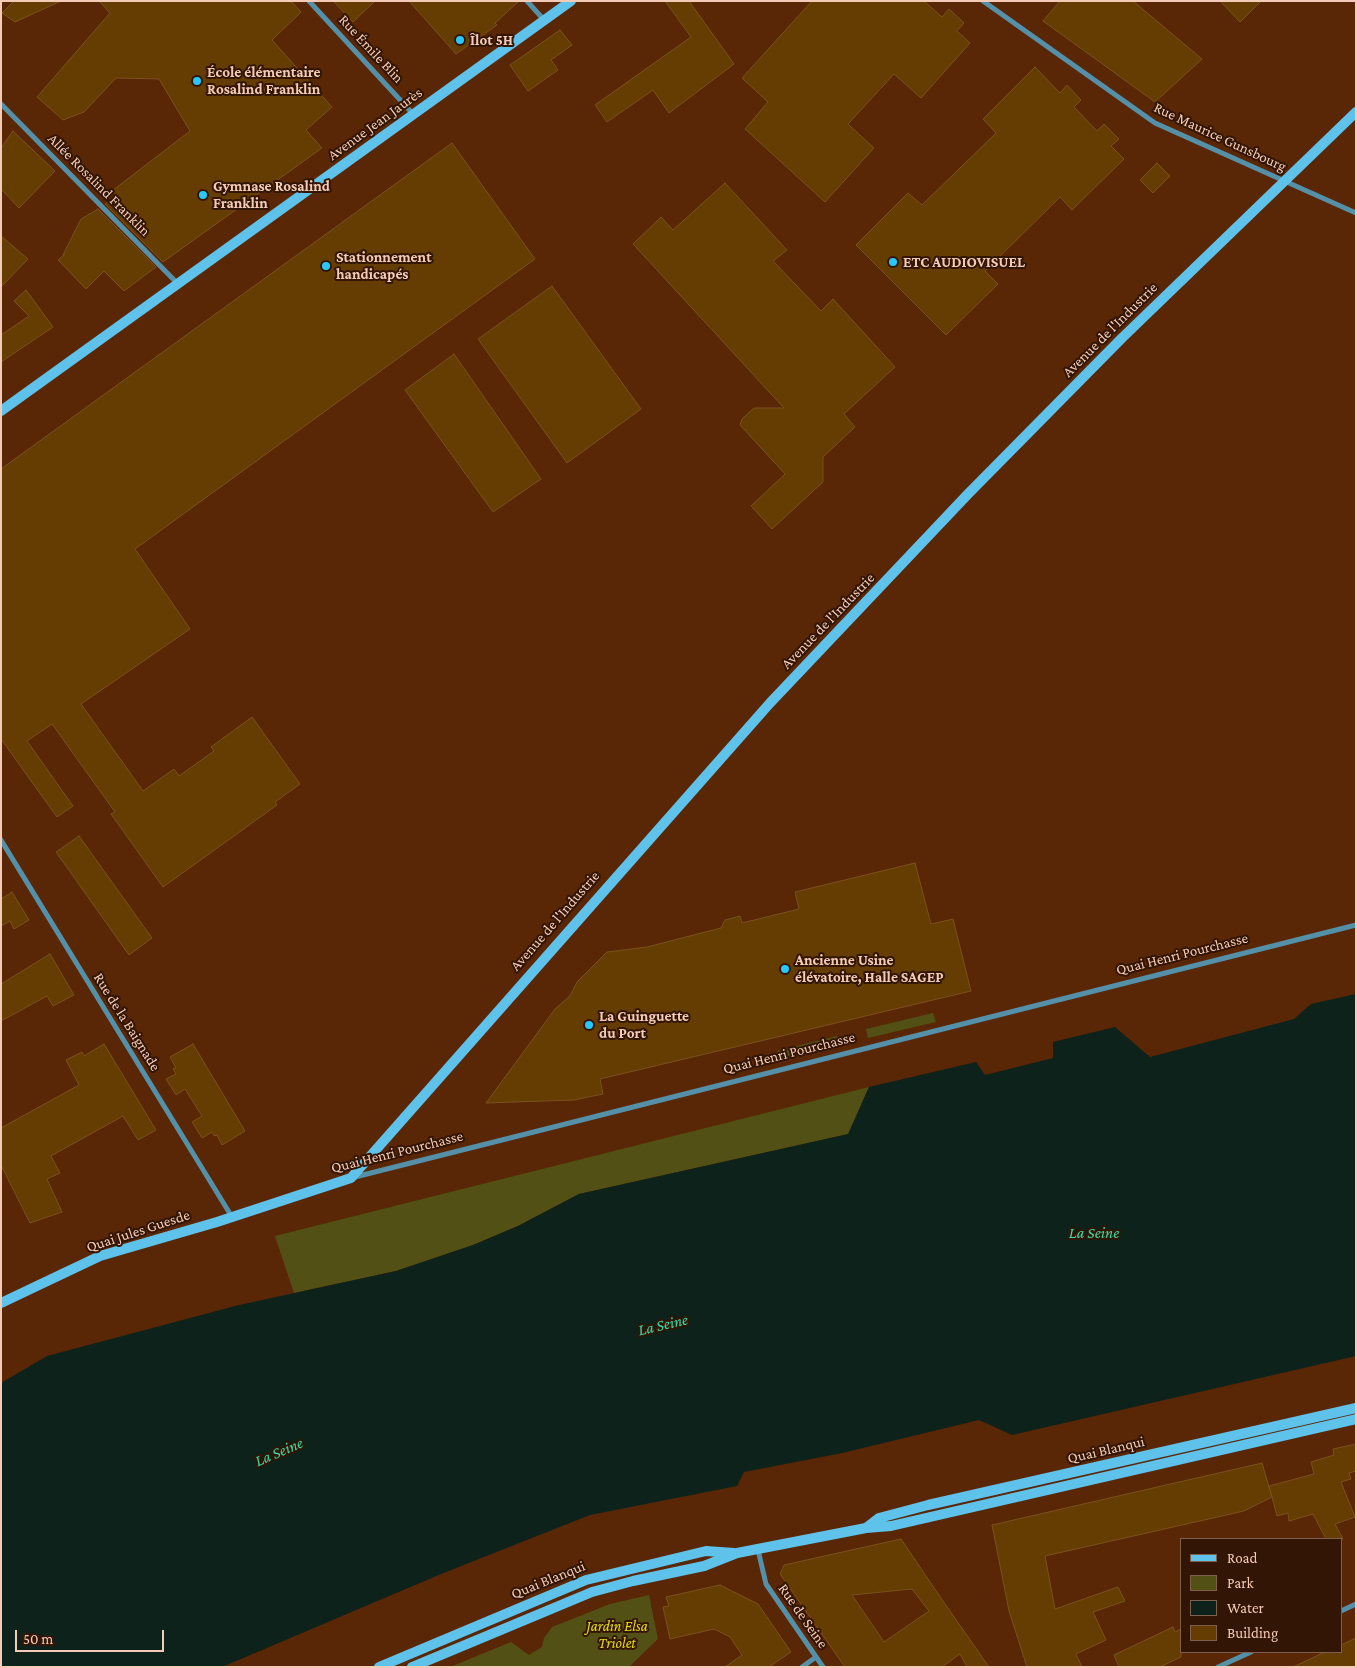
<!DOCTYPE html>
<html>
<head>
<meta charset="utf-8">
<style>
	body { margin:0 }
	#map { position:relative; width:1357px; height:1668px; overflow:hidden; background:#592606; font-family:"Crimson Pro",serif }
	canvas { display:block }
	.frame { position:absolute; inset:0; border:2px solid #f4cbb7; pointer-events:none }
	.legend { position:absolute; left:1180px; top:1538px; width:162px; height:115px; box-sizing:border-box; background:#321505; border:1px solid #805e4c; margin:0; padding:6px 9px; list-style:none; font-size:15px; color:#f4cbb7 }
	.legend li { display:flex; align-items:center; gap:10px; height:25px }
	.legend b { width:25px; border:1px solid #805e4c }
	.scale { position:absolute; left:15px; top:1630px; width:149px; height:22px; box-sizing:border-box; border:2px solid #f4cbb7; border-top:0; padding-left:6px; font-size:15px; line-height:18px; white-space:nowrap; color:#f4cbb7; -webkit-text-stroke:4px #321505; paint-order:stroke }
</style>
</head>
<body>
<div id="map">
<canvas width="1357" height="1668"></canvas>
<div class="frame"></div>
<ul class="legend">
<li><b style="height:6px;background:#5fc2ea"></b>Road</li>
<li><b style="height:14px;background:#525015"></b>Park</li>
<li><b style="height:14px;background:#0d221a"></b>Water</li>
<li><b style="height:14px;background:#653d03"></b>Building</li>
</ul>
<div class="scale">50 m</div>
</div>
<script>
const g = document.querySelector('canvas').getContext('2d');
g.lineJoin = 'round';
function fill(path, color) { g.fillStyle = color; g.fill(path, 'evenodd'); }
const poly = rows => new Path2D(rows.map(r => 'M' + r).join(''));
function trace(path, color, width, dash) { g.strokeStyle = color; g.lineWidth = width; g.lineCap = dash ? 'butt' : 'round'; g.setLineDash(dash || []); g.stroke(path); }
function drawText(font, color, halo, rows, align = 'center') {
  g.font = font + ' "Crimson Pro",serif'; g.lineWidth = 4; g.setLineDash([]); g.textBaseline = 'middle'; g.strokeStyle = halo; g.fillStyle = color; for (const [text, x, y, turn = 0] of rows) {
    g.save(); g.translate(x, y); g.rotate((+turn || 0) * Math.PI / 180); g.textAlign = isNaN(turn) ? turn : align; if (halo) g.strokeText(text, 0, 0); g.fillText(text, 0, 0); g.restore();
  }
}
fill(poly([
	[933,1013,936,1022,868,1038,866,1029],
	[837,1036,839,1045,779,1060,777,1051],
	[869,1087,849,1134,579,1194,518,1226,473,1245,396,1271,294,1293,275,1236],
	[649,1595,658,1639,629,1667,450,1667,511,1642,529,1655,542,1647,544,1638,552,1627,610,1604]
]), '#525015');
fill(poly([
	[1356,994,1356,1356,1012,1435,979,1420,842,1453,744,1472,737,1486,590,1515,441,1574,222,1667,1,1667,1,1383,47,1356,239,1305,396,1271,473,1245,518,1226,579,1194,848,1134,869,1087,976,1062,985,1075,1053,1058,1053,1042,1115,1027,1150,1057,1294,1019,1311,1004]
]), '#0d221a');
const building = poly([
	[14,1,61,1,15,22,2,13,14,1],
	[99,1,291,1,301,12,272,40,332,107,306,130,322,148,163,262,105,204,117,196,112,191,190,131,159,79,116,78,84,112,63,120,37,97,110,13,99,1],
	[333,1,375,1,353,22,333,1],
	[409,1,519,1,495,23,497,25,456,54,409,1],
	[665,1,689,1,734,64,669,113,653,90,607,122,595,105,691,37,665,1],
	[812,1,924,1,942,17,949,9,964,23,957,31,970,43,921,98,894,74,848,124,874,148,825,202,745,129,768,102,742,78,812,1],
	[1060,1,1133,1,1202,59,1155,102,1043,21,1060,1],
	[1220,1,1261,1,1240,22,1220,1],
	[560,30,572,45,551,60,558,70,528,91,510,65,560,30],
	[1035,67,1060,93,1067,85,1081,100,1074,107,1097,131,1104,124,1119,139,1111,146,1124,159,1072,210,1060,197,985,271,998,284,946,335,856,245,908,193,922,205,996,133,983,119,1035,67],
	[13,131,55,171,19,208,1,189,1,148,13,131],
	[452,143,535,259,135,549,190,629,81,704,143,791,174,769,179,776,214,751,211,747,252,717,300,784,275,802,277,805,163,887,111,814,115,812,52,724,27,741,73,806,57,817,1,739,1,469,452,143],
	[1157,163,1170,176,1153,193,1140,180,1157,163],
	[725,183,787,250,773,261,821,311,833,299,895,367,844,414,855,427,823,457,823,482,772,529,751,506,785,474,740,425,742,419,754,408,784,408,633,244,661,217,673,230,725,183],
	[98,209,156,267,124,291,104,271,86,289,58,260,65,254,63,255,81,219,98,209],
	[1,236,28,259,1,287,1,236],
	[552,286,641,409,567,463,478,339,552,286],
	[26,290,53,327,1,362,1,335,29,316,14,301,26,290],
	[454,354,541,479,493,512,405,390,454,354],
	[79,836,152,938,129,955,56,852,79,836],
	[915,863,931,924,953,919,971,991,600,1079,603,1094,574,1100,486,1103,555,1009,570,996,577,982,607,952,647,947,721,928,725,920,740,916,742,923,799,909,795,892,915,863],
	[12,892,29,920,14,929,10,921,1,926,1,899,12,892],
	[50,954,74,995,53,1006,47,996,1,1021,1,984,50,954],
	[104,1044,156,1130,138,1140,123,1116,51,1156,60,1173,47,1179,62,1212,30,1223,1,1165,1,1128,79,1085,66,1060,82,1052,84,1056,104,1044],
	[193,1044,245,1131,222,1145,217,1135,214,1136,212,1132,202,1138,192,1122,202,1116,185,1089,176,1095,166,1079,176,1074,173,1069,176,1068,170,1057,193,1044],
	[1356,1444,1356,1471,1349,1473,1351,1479,1341,1482,1355,1517,1335,1524,1343,1539,1326,1539,1313,1514,1289,1521,1288,1513,1277,1516,1269,1486,1314,1474,1311,1462,1334,1455,1333,1449,1356,1444],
	[1262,1463,1272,1497,1244,1511,1045,1556,1055,1609,1118,1587,1125,1601,1093,1612,1106,1640,1076,1654,1082,1667,1027,1667,1009,1611,992,1525,1262,1463],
	[901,1539,943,1601,989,1667,967,1667,960,1654,942,1667,845,1667,780,1574,784,1565,901,1539],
	[912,1589,929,1611,884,1642,852,1595,912,1589],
	[720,1585,758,1604,791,1652,769,1667,725,1667,742,1655,730,1637,714,1629,670,1639,663,1607,669,1606,666,1597,720,1585],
	[1173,1627,1175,1632,1181,1629,1181,1657,1160,1667,1119,1667,1114,1655,1173,1627],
	[1356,1638,1356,1667,1293,1667,1325,1652,1341,1652,1341,1645,1356,1638]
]);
fill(building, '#653d03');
trace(building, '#7b511e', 1);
trace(poly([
	[309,1,414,115],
	[527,1,545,21],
	[983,1,1155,123,1356,213],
	[1,104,178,284],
	[1,840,232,1217],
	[355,1177,1356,925],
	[758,1550,766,1584,823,1667],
	[1341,1611,1356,1604],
	[802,1667,816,1657],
	[1218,1667,1251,1652]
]), '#5590a9', 5);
trace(poly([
	[1,411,571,1],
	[1,1303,100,1256,217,1222,351,1178,770,703,968,494,1122,338,1356,112],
	[866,1528,879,1518,928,1505,1356,1408],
	[379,1667,586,1580,706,1551,734,1553],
	[412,1667,592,1592,633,1581,704,1566,737,1553,866,1528,891,1526,1356,1419]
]), '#5fc2ea', 10);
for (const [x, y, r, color] of [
	[460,40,5,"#28c8ff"],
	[197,81,5,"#28c8ff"],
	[203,195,5,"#28c8ff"],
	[893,262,5,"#28c8ff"],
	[326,266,5,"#28c8ff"],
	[785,969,5,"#28c8ff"],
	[589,1025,5,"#28c8ff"]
]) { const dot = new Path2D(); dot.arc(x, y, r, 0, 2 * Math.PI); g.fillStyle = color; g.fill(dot); trace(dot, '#321505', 2); }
drawText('bold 15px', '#f4cbb7', '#321505', [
	["Îlot 5H",470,40],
	["École élémentaire",207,72],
	["Rosalind Franklin",207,89],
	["Gymnase Rosalind",213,186],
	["Franklin",213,203],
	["Stationnement",336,257],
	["handicapés",336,274],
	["ETC AUDIOVISUEL",903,262],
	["Ancienne Usine",795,960],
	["élévatoire, Halle SAGEP",795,977],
	["La Guinguette",599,1016],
	["du Port",599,1033]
], 'left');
drawText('15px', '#f4cbb7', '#321505', [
	["Rue Émile Blin",371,49,47],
	["Avenue Jean Jaurès",375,124,-36],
	["Rue Maurice Gunsbourg",1220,137,25],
	["Allée Rosalind Franklin",99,185,45],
	["Avenue de l'Industrie",1110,330,-45],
	["Avenue de l'Industrie",828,621,-46],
	["Avenue de l'Industrie",555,921,-49],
	["Quai Henri Pourchasse",1182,954,-14],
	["Rue de la Baignade",127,1022,58],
	["Quai Henri Pourchasse",789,1053,-14],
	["Quai Henri Pourchasse",397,1152,-14],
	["Quai Jules Guesde",138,1231,-18],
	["Quai Blanqui",1106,1450,-13],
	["Quai Blanqui",548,1580,-22],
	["Rue de Seine",803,1616,55]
]);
drawText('italic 15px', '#e7e108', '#321505', [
	["Jardin Elsa",617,1626],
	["Triolet",617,1643]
]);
drawText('italic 16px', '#35ddab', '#321505', [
	["La Seine",1094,1233],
	["La Seine",663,1325,-13],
	["La Seine",279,1452,-23]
]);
</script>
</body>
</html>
